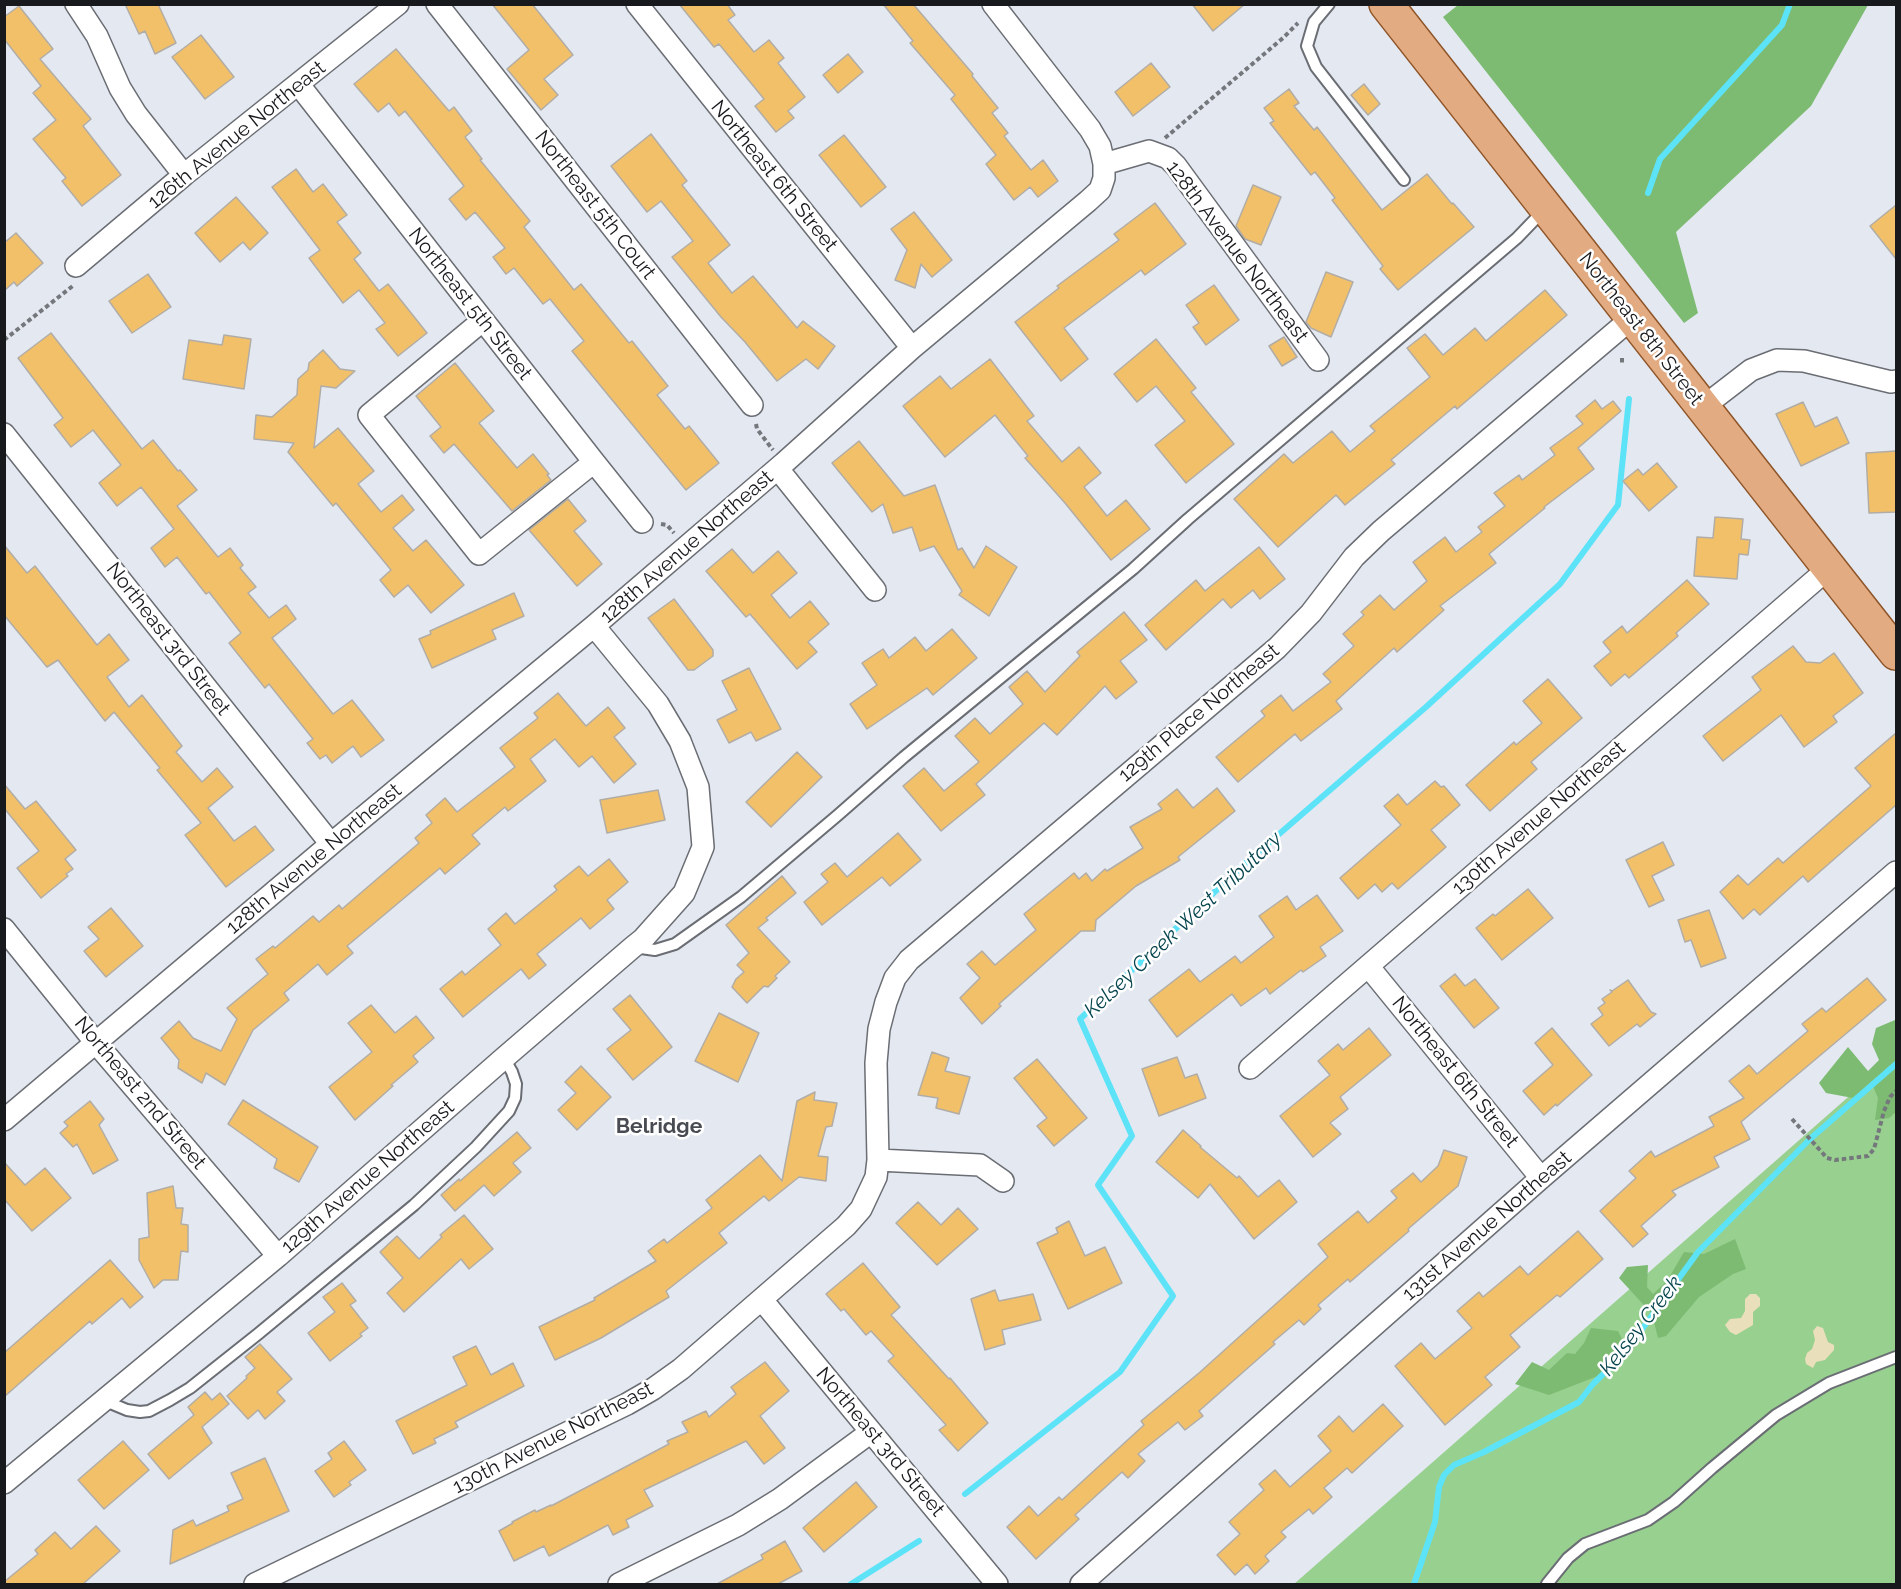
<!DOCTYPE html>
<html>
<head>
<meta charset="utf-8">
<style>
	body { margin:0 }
	#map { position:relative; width:1901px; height:1589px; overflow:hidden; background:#e4e8f0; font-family:Raleway,sans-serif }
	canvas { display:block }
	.frame { position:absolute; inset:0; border:6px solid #18191c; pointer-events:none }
</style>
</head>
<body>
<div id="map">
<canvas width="1901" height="1589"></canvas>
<div class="frame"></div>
</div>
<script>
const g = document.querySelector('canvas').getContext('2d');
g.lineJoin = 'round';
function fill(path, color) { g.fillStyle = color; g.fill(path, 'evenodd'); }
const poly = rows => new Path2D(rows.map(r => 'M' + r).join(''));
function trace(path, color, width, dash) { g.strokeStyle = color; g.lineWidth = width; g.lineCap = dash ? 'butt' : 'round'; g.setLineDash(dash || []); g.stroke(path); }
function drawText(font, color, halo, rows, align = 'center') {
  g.font = font + ' Raleway,sans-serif'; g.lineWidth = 5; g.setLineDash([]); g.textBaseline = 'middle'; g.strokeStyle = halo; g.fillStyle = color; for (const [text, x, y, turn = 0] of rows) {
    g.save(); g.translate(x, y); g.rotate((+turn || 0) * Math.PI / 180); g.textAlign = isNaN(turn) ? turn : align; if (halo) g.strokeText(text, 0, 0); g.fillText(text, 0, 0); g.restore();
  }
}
fill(poly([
	[1896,1055,1896,1584,1294,1584]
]), '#98d08f');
fill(poly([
	[1458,5,1458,4,1868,5,1811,106,1676,232,1698,313,1684,323,1443,17],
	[1895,1020,1896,1112,1889,1118,1875,1120,1878,1098,1873,1086,1853,1098,1826,1093,1819,1083,1848,1047,1868,1071,1879,1060,1872,1044,1876,1028],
	[1735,1239,1746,1269,1733,1274,1699,1297,1666,1336,1658,1338,1652,1314,1619,1278,1627,1267,1648,1265,1647,1287,1653,1294,1667,1281,1684,1252,1704,1254],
	[1591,1328,1618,1331,1624,1343,1603,1374,1549,1395,1515,1384,1532,1362,1549,1370,1567,1353,1575,1354,1584,1343]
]), '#7dbb73');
fill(poly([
	[1750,1294,1756,1294,1760,1298,1760,1306,1753,1312,1753,1325,1736,1335,1730,1332,1725,1325,1730,1319,1741,1318,1745,1311,1745,1299],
	[1817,1326,1823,1328,1828,1342,1834,1345,1834,1350,1825,1360,1816,1362,1813,1368,1806,1364,1805,1359,1807,1353,1812,1349,1815,1340,1813,1331]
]), '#e9dfba');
trace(poly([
	[1648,193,1660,159,1782,25,1790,4],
	[965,1494,1120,1372,1173,1296,1098,1185,1132,1136,1080,1019,1241,867,1426,707,1560,584,1618,505,1629,399],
	[851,1584,919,1541],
	[1414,1584,1435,1522,1439,1487,1444,1475,1454,1465,1484,1452,1579,1402,1593,1384,1624,1354,1698,1252,1810,1139,1896,1064]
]), '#5de3f8', 6);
const building = poly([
	[125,4,158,4,176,43,155,54,145,31,139,34,125,4],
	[492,4,532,4,573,55,544,79,558,95,541,110,507,69,529,50,492,4],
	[679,4,727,4,735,15,728,20,754,52,769,40,784,58,778,63,805,97,788,111,794,118,776,132,755,106,764,99,719,44,714,47,679,4],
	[883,4,913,4,973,74,972,76,998,108,992,113,1008,133,1004,136,1031,170,1043,160,1058,181,1038,197,1030,187,1014,200,986,164,996,155,951,99,955,95,910,43,913,41,883,4],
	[1192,4,1245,4,1213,31,1192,4],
	[19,6,53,49,40,59,91,119,83,126,121,175,82,206,62,181,66,178,33,139,56,120,33,93,41,86,4,39,4,17,19,6],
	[201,35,234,77,205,99,172,57,201,35],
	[396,49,449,111,454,107,472,131,465,137,482,159,480,160,530,221,524,227,574,290,581,284,629,343,632,341,668,386,657,395,685,429,689,426,719,463,686,490,572,351,584,341,550,299,543,304,514,268,506,274,493,257,505,248,475,212,466,220,449,199,464,186,405,111,399,116,389,103,378,112,354,84,396,49],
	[848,54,863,72,838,93,823,75,848,54],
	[1151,63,1170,87,1133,116,1115,92,1151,63],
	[1364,84,1380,104,1368,115,1351,95,1364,84],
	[1289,89,1299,103,1294,106,1314,130,1317,127,1382,210,1427,174,1452,204,1453,203,1474,227,1398,290,1380,269,1383,266,1332,200,1335,198,1315,172,1311,175,1270,123,1274,121,1264,108,1289,89],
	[651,134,687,181,682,185,730,245,708,263,732,293,753,276,797,328,803,321,835,346,818,369,806,359,777,381,745,342,721,317,672,257,693,241,661,201,647,212,611,166,651,134],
	[844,135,886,187,861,207,819,155,844,135],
	[296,169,313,192,323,184,347,215,337,222,361,253,354,259,379,291,388,284,427,333,398,356,376,329,385,323,359,290,343,303,309,258,320,250,272,187,296,169],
	[1253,185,1281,197,1261,245,1245,239,1236,226,1253,185],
	[236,197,268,233,250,250,243,242,220,262,195,233,236,197],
	[1155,203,1186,244,1145,275,1141,270,1064,328,1088,359,1061,381,1015,322,1059,288,1057,286,1119,240,1114,234,1155,203],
	[1896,205,1896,259,1870,226,1896,205],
	[914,212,952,260,932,277,921,264,915,288,895,280,907,250,891,229,914,212],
	[16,233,43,263,17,286,14,282,4,291,4,243,16,233],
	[1326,272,1353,282,1331,337,1311,328,1306,322,1326,272],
	[148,274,171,307,132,333,109,301,148,274],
	[1214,285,1239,320,1206,345,1193,327,1199,323,1186,305,1214,285],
	[1545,290,1567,315,1457,409,1455,406,1391,460,1395,464,1345,505,1336,495,1278,547,1234,499,1284,454,1293,463,1332,431,1350,452,1375,431,1370,426,1430,377,1407,348,1425,334,1443,355,1475,328,1486,341,1545,290],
	[51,333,142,449,153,440,178,471,180,470,197,490,177,506,218,557,230,548,243,565,240,568,256,587,248,593,269,618,286,605,296,619,272,638,333,714,352,700,384,740,361,757,353,746,332,763,326,755,320,759,307,743,313,739,269,684,265,688,229,643,241,633,209,592,206,594,177,557,165,567,151,548,174,529,141,487,117,506,99,483,121,465,93,430,71,447,54,425,63,418,18,358,51,333],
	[224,335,251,339,244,389,183,379,189,340,222,345,224,335],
	[1284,337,1297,357,1282,366,1269,346,1284,337],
	[1156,339,1196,388,1191,392,1234,444,1186,483,1155,445,1185,421,1156,386,1137,402,1114,374,1156,339],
	[323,350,340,369,355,371,336,388,321,386,314,448,338,428,374,471,358,484,381,512,402,495,414,510,393,528,413,551,426,540,464,585,431,613,408,585,394,597,380,580,391,570,336,503,333,506,288,452,294,443,254,439,256,415,272,417,297,395,298,379,308,370,309,363,323,350],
	[990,359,1034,416,1027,421,1062,462,1079,447,1101,473,1084,487,1107,516,1126,500,1150,529,1111,560,1065,503,1025,458,1028,456,995,415,945,457,903,406,940,376,951,389,990,359],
	[455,363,494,411,479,423,517,468,533,454,549,474,547,475,551,480,512,511,454,444,444,453,430,436,441,427,416,396,455,363],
	[1595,400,1602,409,1613,401,1621,411,1578,448,1594,469,1544,507,1545,508,1489,554,1496,563,1440,606,1444,610,1397,652,1394,648,1336,701,1342,709,1301,741,1295,734,1238,782,1216,757,1265,716,1261,711,1281,695,1293,711,1331,682,1323,674,1354,646,1343,634,1364,615,1361,612,1380,595,1394,610,1427,581,1413,562,1445,537,1456,552,1482,532,1478,527,1505,506,1494,493,1519,475,1522,480,1555,455,1550,448,1583,424,1576,416,1595,400],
	[1803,402,1815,427,1837,417,1849,443,1801,466,1776,414,1803,402],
	[859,441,904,496,935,485,958,550,962,548,974,568,986,546,1017,567,989,616,959,595,962,591,934,546,920,551,912,527,893,533,883,504,872,512,832,463,859,441],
	[1896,451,1896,512,1869,513,1866,453,1896,451],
	[1657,463,1677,487,1649,511,1623,481,1638,469,1643,475,1657,463],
	[568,499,586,521,574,531,602,564,577,586,529,530,568,499],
	[1715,517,1743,519,1741,539,1750,540,1748,555,1739,554,1737,579,1694,576,1697,537,1713,538,1715,517],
	[4,545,27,573,35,566,97,645,109,634,129,660,107,677,129,707,142,695,182,746,176,752,202,782,217,768,233,787,208,808,234,841,255,826,274,850,226,887,185,835,201,823,157,770,160,768,114,712,105,721,58,660,47,667,4,615,4,545],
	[1259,547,1285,579,1260,599,1253,590,1231,608,1223,599,1166,650,1145,625,1196,580,1205,591,1259,547],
	[732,549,753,573,778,551,797,573,771,595,790,618,810,601,829,624,808,642,817,652,797,669,750,614,746,617,706,571,732,549],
	[1687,580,1709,604,1676,633,1678,636,1663,649,1629,678,1625,674,1611,686,1594,666,1611,652,1603,642,1622,626,1627,633,1687,580],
	[514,593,524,616,492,630,496,639,432,668,419,639,431,634,430,631,514,593],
	[674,599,713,650,713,656,694,670,688,670,648,618,674,599],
	[1124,612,1147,640,1120,661,1137,682,1116,699,1105,686,1057,735,1044,723,976,784,985,795,941,831,903,786,924,768,944,791,979,762,955,736,975,718,990,734,1023,704,1009,687,1027,671,1045,692,1080,656,1077,652,1124,612],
	[952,629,977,658,933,695,927,688,867,729,850,704,877,685,862,663,883,649,889,658,915,637,926,651,952,629],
	[1793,646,1806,662,1820,663,1834,653,1863,693,1833,716,1837,722,1804,747,1781,715,1723,761,1703,736,1761,690,1752,677,1793,646],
	[749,668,781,729,756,741,751,732,729,743,717,720,737,710,722,681,749,668],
	[1548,679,1582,718,1531,762,1537,769,1490,811,1466,785,1514,742,1516,745,1542,723,1523,701,1548,679],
	[558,693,586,726,608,707,625,728,614,737,636,764,614,783,592,756,579,767,555,739,530,759,546,781,508,811,505,807,472,835,480,844,445,874,440,868,347,946,353,953,327,975,318,964,284,993,289,1000,253,1030,225,1085,206,1073,202,1083,178,1068,179,1060,161,1038,179,1021,193,1038,221,1051,237,1019,227,1008,268,974,256,959,273,946,275,948,313,916,319,922,339,905,342,909,419,843,415,838,432,823,426,815,445,798,457,812,515,767,500,748,538,718,534,713,558,693],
	[1896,733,1896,805,1808,882,1803,876,1760,915,1754,909,1743,919,1720,892,1738,875,1748,885,1778,858,1783,863,1871,786,1855,768,1896,733],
	[797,752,822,777,771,827,746,802,797,752],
	[1435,781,1441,787,1444,786,1460,805,1431,830,1446,847,1398,889,1392,883,1382,892,1375,884,1358,899,1340,878,1401,825,1384,806,1398,794,1407,805,1435,781],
	[4,784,25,809,36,801,76,850,65,859,73,869,66,874,68,876,41,898,17,868,39,851,4,808,4,784],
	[1217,788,1235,811,1178,857,1180,860,1136,886,1096,920,1095,931,1081,931,999,1004,1001,1006,982,1024,960,998,980,978,967,964,982,951,995,965,1036,930,1024,914,1074,873,1079,879,1086,873,1092,881,1105,869,1107,871,1143,848,1130,827,1162,809,1158,804,1177,789,1193,808,1217,788],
	[658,790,665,820,607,833,600,800,658,790],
	[898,833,921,860,890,886,882,877,822,925,804,902,828,882,821,874,835,863,847,877,898,833],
	[1663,842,1674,865,1652,876,1664,900,1649,907,1626,860,1663,842],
	[609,859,628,882,607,900,614,909,590,929,581,918,537,954,546,965,529,979,521,969,463,1017,440,989,462,971,465,975,501,945,488,929,506,913,515,924,557,890,554,886,579,866,588,876,609,859],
	[782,876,796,893,766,918,768,920,758,928,790,962,775,976,777,978,768,987,764,986,747,1003,732,987,736,979,744,972,737,965,749,953,726,925,782,876],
	[1528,889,1553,918,1502,960,1476,928,1493,914,1495,916,1528,889],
	[1317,895,1343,931,1320,947,1326,956,1303,972,1301,970,1270,994,1266,988,1241,1006,1232,994,1177,1037,1149,1000,1189,969,1200,982,1235,956,1241,963,1274,937,1259,916,1287,896,1296,910,1317,895],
	[111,908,143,946,106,977,84,951,99,939,88,927,111,908],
	[1709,910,1726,958,1701,967,1691,940,1685,942,1678,920,1709,910],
	[1455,974,1465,986,1475,979,1499,1008,1474,1028,1440,986,1455,974],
	[1867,978,1886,1000,1741,1122,1750,1139,1714,1157,1719,1167,1672,1191,1676,1195,1641,1226,1648,1234,1633,1247,1600,1211,1636,1178,1629,1171,1651,1151,1655,1157,1714,1126,1709,1117,1744,1098,1729,1081,1749,1065,1757,1074,1808,1031,1802,1024,1822,1008,1826,1012,1867,978],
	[1628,980,1651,1012,1656,1014,1640,1027,1637,1024,1609,1046,1591,1024,1603,1015,1598,1008,1605,1003,1602,999,1612,992,1610,990,1612,991,1628,980],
	[630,995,672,1047,633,1080,607,1049,631,1030,613,1009,630,995],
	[371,1005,395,1033,416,1016,434,1038,413,1056,418,1062,391,1085,393,1086,355,1120,329,1087,372,1052,348,1023,371,1005],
	[719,1013,759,1033,738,1082,695,1061,719,1013],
	[1369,1028,1391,1055,1340,1097,1348,1109,1330,1123,1341,1134,1313,1157,1280,1116,1330,1075,1318,1061,1338,1044,1343,1050,1369,1028],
	[1552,1028,1592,1075,1557,1106,1556,1104,1544,1115,1523,1091,1553,1065,1535,1043,1552,1028],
	[932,1052,949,1058,945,1071,970,1077,959,1114,936,1108,938,1098,918,1095,932,1052],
	[1177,1057,1185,1078,1197,1074,1206,1098,1159,1116,1142,1069,1177,1057],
	[1037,1059,1087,1118,1054,1146,1037,1126,1047,1118,1014,1078,1037,1059],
	[581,1066,611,1097,577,1130,558,1110,576,1093,565,1082,581,1066],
	[815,1092,814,1100,837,1103,832,1126,826,1127,818,1156,828,1157,826,1181,799,1177,769,1201,764,1196,719,1233,727,1243,666,1291,669,1297,601,1338,555,1360,539,1327,595,1300,594,1298,656,1261,648,1251,664,1239,667,1243,712,1208,706,1200,760,1155,782,1181,797,1101,815,1092],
	[243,1100,318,1147,299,1182,274,1168,277,1159,228,1124,243,1100],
	[90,1101,104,1119,99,1125,118,1160,93,1174,77,1144,73,1147,60,1133,68,1126,64,1122,90,1101],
	[1183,1130,1201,1146,1200,1147,1237,1178,1239,1176,1258,1197,1279,1180,1297,1202,1254,1239,1210,1184,1198,1198,1156,1162,1183,1130],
	[517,1132,531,1148,513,1163,521,1172,494,1196,484,1185,455,1211,441,1195,459,1179,460,1181,517,1132],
	[1444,1150,1467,1157,1458,1186,1408,1229,1409,1231,1350,1282,1348,1279,1318,1305,1321,1309,1304,1325,1299,1320,1273,1342,1275,1344,1199,1411,1203,1416,1185,1430,1178,1422,1138,1454,1145,1461,1128,1478,1122,1472,1075,1515,1079,1519,1036,1559,1007,1527,1029,1506,1038,1516,1059,1497,1062,1500,1144,1425,1141,1421,1199,1373,1328,1257,1318,1244,1358,1211,1368,1223,1397,1198,1391,1191,1413,1173,1421,1182,1438,1166,1444,1150],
	[4,1162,25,1185,45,1168,71,1198,32,1231,4,1199,4,1162],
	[173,1186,176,1208,183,1208,181,1224,188,1225,188,1252,181,1251,178,1280,163,1280,154,1288,139,1260,139,1239,149,1237,147,1193,173,1186],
	[918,1202,941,1225,958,1208,978,1229,937,1265,896,1223,918,1202],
	[464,1215,493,1249,469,1269,461,1259,404,1312,387,1293,403,1278,380,1252,397,1236,419,1259,442,1237,440,1235,464,1215],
	[1069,1221,1085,1256,1105,1247,1122,1283,1068,1309,1037,1243,1058,1233,1056,1228,1069,1221],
	[1578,1231,1603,1259,1560,1297,1557,1295,1510,1335,1520,1347,1485,1377,1492,1385,1445,1425,1395,1366,1421,1343,1435,1359,1472,1328,1457,1311,1479,1292,1483,1297,1520,1266,1528,1275,1578,1231],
	[110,1260,143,1297,130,1308,122,1298,92,1324,90,1321,4,1397,4,1353,110,1260],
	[863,1263,900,1307,891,1315,949,1379,950,1378,988,1423,958,1451,939,1430,946,1425,888,1361,894,1356,871,1331,866,1335,844,1309,841,1311,826,1294,863,1263],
	[342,1283,356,1301,350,1305,368,1328,360,1334,362,1336,330,1361,308,1333,335,1312,323,1297,342,1283],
	[995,1290,999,1301,1033,1294,1041,1320,1002,1330,1005,1344,985,1350,971,1299,995,1290],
	[260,1344,292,1379,277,1392,285,1401,265,1419,258,1410,248,1419,227,1396,247,1378,246,1376,255,1368,245,1357,260,1344],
	[476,1346,491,1375,513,1363,524,1386,455,1422,458,1427,434,1439,436,1443,413,1454,396,1421,467,1385,453,1357,476,1346],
	[765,1362,789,1391,760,1416,785,1448,764,1464,746,1441,644,1490,653,1506,626,1520,629,1527,613,1535,608,1525,549,1556,544,1546,514,1561,499,1531,513,1523,512,1522,535,1510,536,1512,551,1505,551,1506,669,1444,667,1441,688,1432,682,1422,706,1411,709,1417,736,1394,731,1387,765,1362],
	[205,1392,212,1400,220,1393,229,1404,202,1427,212,1443,169,1479,148,1454,194,1415,188,1407,205,1392],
	[1383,1404,1403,1426,1352,1473,1347,1468,1324,1488,1332,1497,1313,1514,1309,1509,1281,1532,1286,1537,1265,1556,1269,1561,1255,1574,1247,1564,1235,1575,1217,1555,1240,1534,1229,1522,1264,1490,1259,1484,1275,1470,1290,1487,1331,1451,1318,1436,1339,1416,1353,1432,1383,1404],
	[123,1441,149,1470,104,1509,78,1480,123,1441],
	[344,1441,366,1470,349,1482,351,1485,334,1497,315,1471,332,1459,328,1453,344,1441],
	[265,1458,289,1511,170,1564,173,1530,193,1520,196,1526,229,1511,227,1506,243,1499,231,1473,265,1458],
	[856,1482,877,1507,824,1552,803,1528,856,1482],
	[96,1526,120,1551,83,1584,4,1584,4,1582,38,1554,35,1550,55,1532,71,1549,96,1526],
	[785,1541,802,1571,778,1584,717,1584,763,1559,761,1555,785,1541]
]);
fill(building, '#f3c06a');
trace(building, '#b1ada6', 1.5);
const lane = poly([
	[1329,4,1314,22,1307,46,1316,67,1404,180],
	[634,947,655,950,675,944,741,897,838,815,904,757,1133,569,1188,519,1517,238,1543,211],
	[103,1400,127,1410,140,1412,149,1411,170,1400,190,1388,258,1334,414,1205,476,1147,509,1111,515,1098,516,1084,512,1072,504,1058],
	[1547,1584,1568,1558,1585,1544,1648,1520,1674,1502,1712,1468,1776,1415,1829,1383,1896,1357]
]);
const street = poly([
	[76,4,97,36,120,88,136,114,184,175],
	[437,4,752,405],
	[637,4,912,348],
	[993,4,1090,129,1100,146,1104,164],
	[299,85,594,462,642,522],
	[76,266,184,175,398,4],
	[482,321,369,415,479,554,594,462],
	[1703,407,1751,370,1777,360,1804,361,1891,382,1896,381],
	[4,434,331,844],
	[778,469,875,590],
	[4,929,96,1043,278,1256],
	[1368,966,1541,1178],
	[1250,1068,1829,568],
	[4,1120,331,844,594,626,784,463,912,348,1088,201,1100,190,1104,178,1104,164,1149,151,1168,158,1176,166,1318,360],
	[878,1160,980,1165,1003,1181],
	[762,1300,997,1584],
	[4,1483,278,1256,504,1058,633,947,643,939,684,893,703,847,698,787,680,741,658,704,594,626],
	[255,1584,627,1404,653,1389,681,1369,846,1226,861,1209,876,1177,878,1160,876,1063,879,1029,886,1002,895,978,909,960,1277,648,1311,613,1354,557,1381,531,1632,318],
	[619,1584,738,1525,780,1499,871,1432],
	[1081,1584,1541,1178,1896,872]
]);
const primary = poly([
	[1386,4,1896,653]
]);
trace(lane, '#6a6d73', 14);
trace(street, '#6a6d73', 24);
trace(primary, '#8e5428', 36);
trace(poly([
	[1165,138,1283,38,1298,23],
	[4,340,74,285],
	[1622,358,1622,363],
	[756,424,757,429,773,450],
	[661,524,667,525,674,533],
	[1792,1119,1827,1158,1835,1160,1868,1156,1874,1149,1884,1111,1890,1097,1896,1091]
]), '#74777c', 4, [4.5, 3]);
trace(lane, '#fff', 10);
trace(street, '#fff', 21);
trace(primary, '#e2ab82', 33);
drawText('20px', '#18191c', '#fff', [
	["126th Avenue Northeast",237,135,-39],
	["Northeast 6th Street",774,176,51],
	["Northeast 5th Court",595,205,52],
	["128th Avenue Northeast",1237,252,53],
	["Northeast 5th Street",470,304,52],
	["Northeast 8th Street",1641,329,52],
	["128th Avenue Northeast",687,547,-41],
	["Northeast 3rd Street",168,639,52],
	["129th Place Northeast",1199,713,-40],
	["130th Avenue Northeast",1539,818,-41],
	["128th Avenue Northeast",314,859,-40],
	["Northeast 6th Street",1455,1072,51],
	["Northeast 2nd Street",140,1093,50],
	["129th Avenue Northeast",368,1177,-41],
	["131st Avenue Northeast",1487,1226,-41],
	["130th Avenue Northeast",553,1438,-27],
	["Northeast 3rd Street",880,1442,50]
]);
drawText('italic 21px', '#07464f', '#fff', [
	["Kelsey Creek West Tributary",1183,925,-43],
	["Kelsey Creek",1641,1326,-52]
]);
drawText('bold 21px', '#484b51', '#fff', [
	["Belridge",659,1127]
]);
</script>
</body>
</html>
